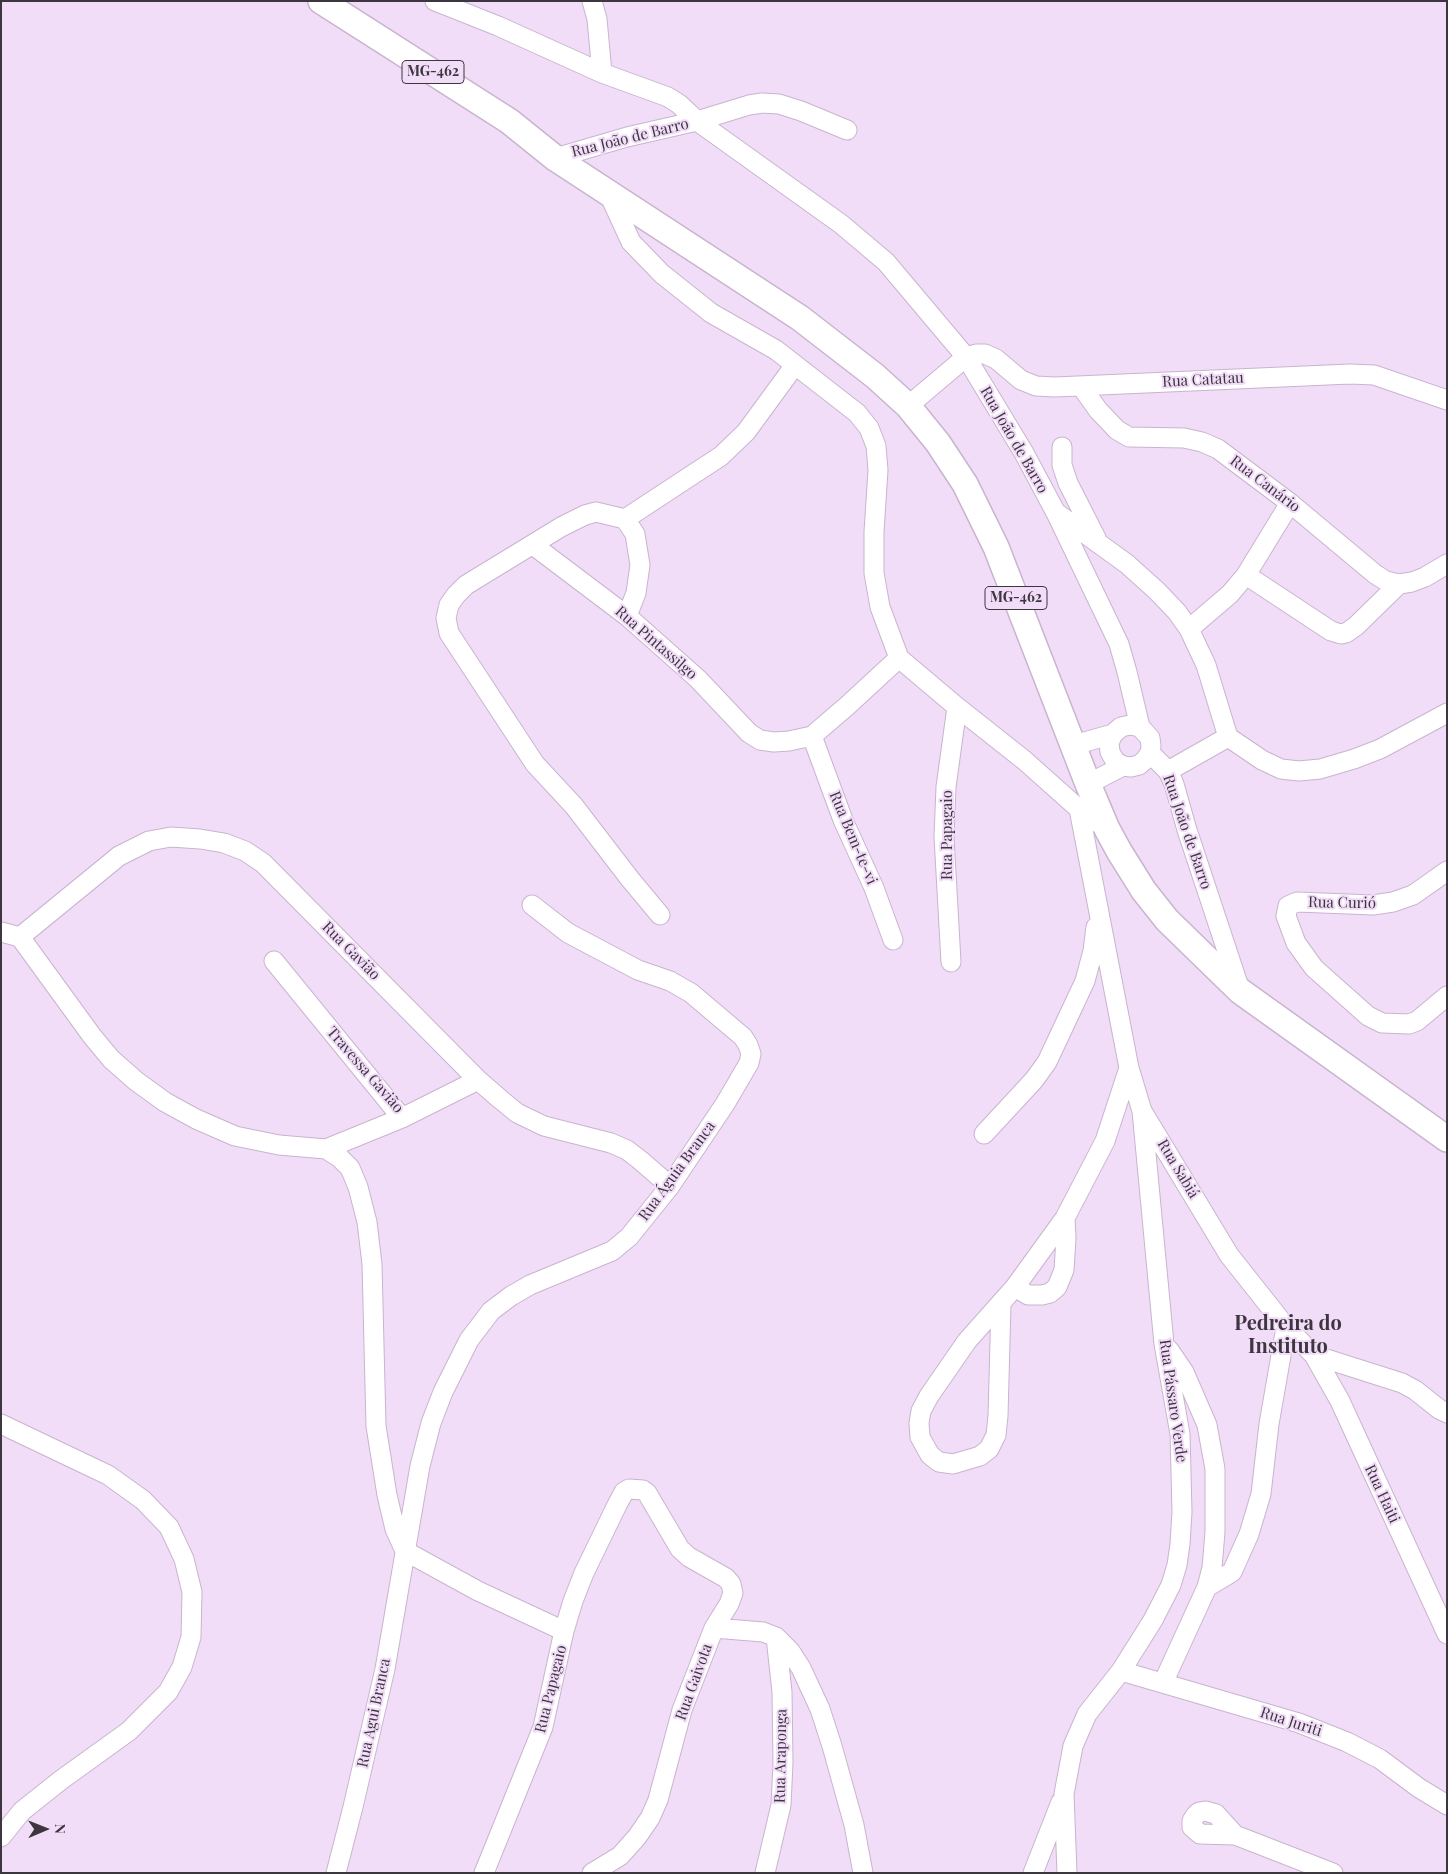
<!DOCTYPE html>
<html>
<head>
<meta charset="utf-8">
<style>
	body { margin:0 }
	#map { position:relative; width:1448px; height:1874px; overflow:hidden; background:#f2ddf8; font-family:"Playfair Display",serif }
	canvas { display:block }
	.frame { position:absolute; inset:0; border:2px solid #3d353f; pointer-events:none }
	.north { position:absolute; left:20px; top:1804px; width:50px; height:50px; -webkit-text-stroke:4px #f2ddf8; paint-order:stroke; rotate:89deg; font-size:14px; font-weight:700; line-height:20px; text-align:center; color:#3d353f }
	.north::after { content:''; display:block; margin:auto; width:18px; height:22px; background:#3d353f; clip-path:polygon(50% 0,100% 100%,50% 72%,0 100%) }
</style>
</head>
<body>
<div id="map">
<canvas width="1448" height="1874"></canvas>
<div class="frame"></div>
<div class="north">N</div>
</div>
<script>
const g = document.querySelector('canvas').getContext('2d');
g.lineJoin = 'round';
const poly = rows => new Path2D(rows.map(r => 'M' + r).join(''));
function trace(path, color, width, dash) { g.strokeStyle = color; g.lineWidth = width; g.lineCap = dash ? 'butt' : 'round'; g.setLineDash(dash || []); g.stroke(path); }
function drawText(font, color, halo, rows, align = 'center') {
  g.font = font + ' "Playfair Display",serif'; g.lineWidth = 4; g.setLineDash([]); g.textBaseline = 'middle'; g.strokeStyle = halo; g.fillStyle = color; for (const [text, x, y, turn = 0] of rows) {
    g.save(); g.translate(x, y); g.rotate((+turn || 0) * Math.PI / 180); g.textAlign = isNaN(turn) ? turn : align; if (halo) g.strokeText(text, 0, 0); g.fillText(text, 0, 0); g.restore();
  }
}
const minor = poly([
	[435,1,498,26,602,73,668,97,679,104,697,121,841,224,886,262,966,357,1024,453,1056,513,1119,644,1127,672,1140,727,1150,738,1151,746,1150,753,1145,760,1139,765,1131,767,1123,766,1115,761,1110,752,1109,743,1113,734,1121,727,1130,725,1140,727],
	[592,1,597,19,602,73],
	[555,158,627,137,697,121,749,105,762,103,779,104,801,111,847,130],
	[608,192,631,242,662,274,711,313,776,350,857,413,869,428,876,446,878,470,874,532,874,573,880,607,899,658,957,707,1024,760,1079,809,1107,829],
	[1081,386,1098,410,1117,430,1129,437,1184,438,1202,442,1218,449,1290,503,1375,574,1386,581,1399,584,1412,582,1425,577,1447,564],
	[908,406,966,357,976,354,985,354,996,359,1021,380,1036,386,1055,387,1350,374,1374,375,1447,400],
	[1062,447,1062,465,1068,483,1096,538],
	[1058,514,1127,564,1157,591,1177,612,1189,629,1206,665,1228,737,1262,760,1281,769,1299,771,1320,769,1354,759,1380,749,1447,713],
	[625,519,721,456,746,432,795,365],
	[533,545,627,616,698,679,749,733,760,740,774,742,789,741,812,736,847,706,899,658],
	[1246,575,1331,631,1341,634,1346,633,1356,626,1399,584],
	[627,616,636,593,640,565,635,534,625,519,596,512,585,515,561,527,466,585,456,595,449,605,446,618,449,633,535,764,574,806,630,879,660,915],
	[1189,629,1230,594,1246,575,1290,503],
	[812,736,843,820,874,888,893,940],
	[1074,745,1113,734],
	[1150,753,1168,771,1174,784,1187,830,1240,990],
	[1168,771,1228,737],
	[1088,784,1123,766],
	[1079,809,1129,1068,1142,1111,1229,1255,1286,1327,1314,1355,1402,1383,1415,1390,1439,1409,1447,1413],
	[1447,871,1413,895,1393,902,1373,905,1297,902,1288,906,1286,916,1296,943,1314,968,1368,1016,1382,1023,1409,1024,1417,1021,1447,996],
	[1,932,20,937,92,1036,111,1059,136,1081,165,1102,196,1119,235,1136,279,1145,326,1149,340,1158,350,1168,358,1187,367,1222,372,1264,376,1426,387,1495,395,1529,405,1551],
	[20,937,119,856,149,841,171,837,200,839,224,843,245,851,263,863,478,1080,500,1099,517,1113,544,1126,611,1143,627,1150,640,1160,670,1186],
	[274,961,402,1118],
	[951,962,944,837,946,787,957,707],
	[984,1134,1034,1080,1047,1062,1085,981,1093,951,1096,927],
	[326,1149,402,1118,478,1080],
	[1015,1287,1028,1295,1042,1295,1050,1293,1057,1287,1064,1270,1066,1238,1065,1218],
	[1001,1304,998,1416,996,1435,989,1449,980,1456,953,1464,939,1462,930,1455,920,1437,919,1423,921,1411,929,1396,967,1341,1015,1287,1065,1218,1105,1141,1129,1068],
	[1314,1355,1340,1401,1447,1634],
	[1,1424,108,1475,143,1500,169,1527,184,1559,192,1592,191,1637,182,1667,168,1692,129,1731,61,1780,22,1811,1,1837],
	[405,1551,478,1591,564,1631],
	[1207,1587,1232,1572,1249,1534,1261,1494,1269,1424,1286,1327],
	[1121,1671,1299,1723,1347,1742,1380,1759,1419,1788,1447,1805],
	[1163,1683,1207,1587,1212,1568,1215,1532,1215,1469,1207,1425,1184,1372,1169,1350],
	[1235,1835,1200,1834,1192,1827,1192,1821,1195,1816,1199,1812,1205,1811,1216,1814,1235,1835,1333,1873],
	[336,1873,353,1807,385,1669,420,1466,431,1423,443,1392,469,1340,491,1311,511,1296,530,1285,612,1251,629,1237,670,1186,725,1104,749,1063,751,1054,748,1045,743,1037,691,993,670,981,638,970,568,933,532,905],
	[484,1873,543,1727,564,1631,573,1601,584,1573,617,1505,624,1492,629,1489,643,1490,647,1493,680,1549,689,1557,726,1578,731,1584,733,1593,729,1604,714,1628],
	[592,1873,620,1856,637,1837,650,1818,658,1800,682,1710,714,1628,763,1632,776,1637,790,1651,801,1668,820,1709,832,1746,854,1825,863,1873],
	[765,1873,781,1805,783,1763,782,1692,776,1637],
	[1033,1873,1061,1802],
	[1067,1873,1064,1794,1073,1746,1087,1714,1121,1671,1153,1620,1171,1585,1177,1565,1180,1544,1182,1512,1180,1434,1164,1344,1142,1111]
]);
const major = poly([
	[321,1,509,121,555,158,800,318,875,376,908,406,938,443,965,484,996,547,1088,784,1107,829,1119,851,1144,891,1167,920,1240,991,1447,1139]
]);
trace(minor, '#c9b4ce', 21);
trace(major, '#c9b4ce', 28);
trace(minor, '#fff', 19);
trace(major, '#fff', 25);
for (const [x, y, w] of [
	[433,72,62],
	[1016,598,62]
]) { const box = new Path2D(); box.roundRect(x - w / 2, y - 11.5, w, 23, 4); g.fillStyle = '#f2ddf8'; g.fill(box); trace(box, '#3d353f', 1); }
drawText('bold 14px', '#3d353f', null, [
	["MG-462",433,72],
	["MG-462",1016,598]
]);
drawText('15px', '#3d353f', '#f2ddf8', [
	["Rua João de Barro",630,138,-14],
	["Rua Catatau",1203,380,-3],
	["Rua João de Barro",1014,440,60],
	["Rua Canário",1265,484,37],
	["Rua Pintassilgo",656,643,41],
	["Rua João de Barro",1187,832,71],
	["Rua Papagaio",947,835,-90],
	["Rua Bem-te-vi",853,838,67],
	["Rua Curió",1342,903,1],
	["Rua Gavião",351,951,45],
	["Travessa Gavião",365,1070,49],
	["Rua Sabiá",1178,1169,59],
	["Rua Águia Branca",677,1171,-54],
	["Rua Pássaro Verde",1173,1401,82],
	["Rua Haiti",1382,1494,65],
	["Rua Gaivota",694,1682,-70],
	["Rua Papagaio",551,1689,-76],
	["Rua Agui Branca",374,1713,-78],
	["Rua Juriti",1291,1722,18],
	["Rua Araponga",781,1756,-89]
]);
drawText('bold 20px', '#3d353f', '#f2ddf8', [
	["Pedreira do",1288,1324],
	["Instituto",1288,1347]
]);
</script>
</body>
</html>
